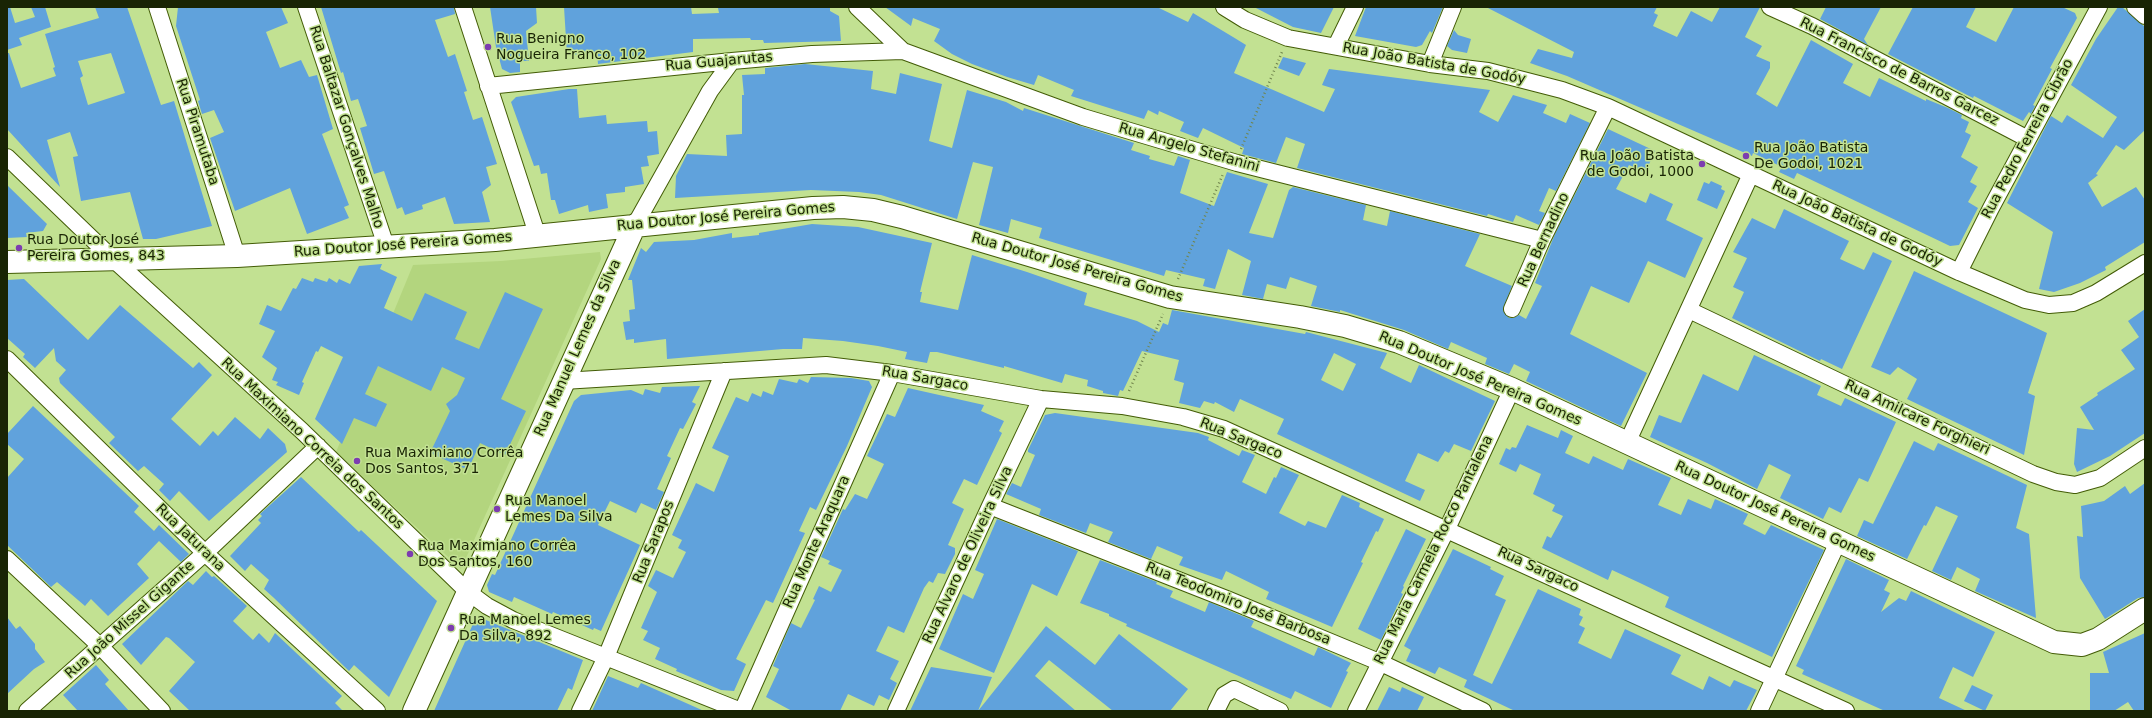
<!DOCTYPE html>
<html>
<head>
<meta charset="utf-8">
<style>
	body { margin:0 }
	#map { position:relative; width:2152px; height:718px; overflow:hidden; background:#c2e192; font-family:"DejaVu Sans",sans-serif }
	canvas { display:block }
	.frame { position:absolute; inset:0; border:8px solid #192404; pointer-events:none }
</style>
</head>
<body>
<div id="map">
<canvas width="2152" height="718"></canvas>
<div class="frame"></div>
</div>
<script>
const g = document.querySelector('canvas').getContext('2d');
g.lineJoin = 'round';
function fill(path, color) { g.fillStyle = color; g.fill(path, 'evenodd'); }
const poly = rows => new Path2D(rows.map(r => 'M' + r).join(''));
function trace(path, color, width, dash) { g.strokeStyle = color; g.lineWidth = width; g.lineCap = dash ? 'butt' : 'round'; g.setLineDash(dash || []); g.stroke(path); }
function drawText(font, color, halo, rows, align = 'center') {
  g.font = font + ' "DejaVu Sans",sans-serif'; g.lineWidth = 3; g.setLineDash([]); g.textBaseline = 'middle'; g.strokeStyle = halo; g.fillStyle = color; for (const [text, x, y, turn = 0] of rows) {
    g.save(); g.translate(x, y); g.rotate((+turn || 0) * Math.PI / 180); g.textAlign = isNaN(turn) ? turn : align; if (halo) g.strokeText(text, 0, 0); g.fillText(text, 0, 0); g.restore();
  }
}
fill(poly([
	[600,252,601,259,461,569,336,452,413,265,501,261]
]), '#b3d57e');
fill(poly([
	[10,7,15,23,35,17,31,7,45,7,51,27,19,38,22,45,7,50,7,8],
	[95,7,127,7,161,105,174,101,212,226,156,239,143,239,130,192,81,201,73,157,78,156,70,132,47,140,60,187,7,129,7,53,9,53,21,88,56,76,53,68,55,67,45,34,99,18],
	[111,53,125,93,88,105,80,78,83,76,78,61],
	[178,7,281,7,288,23,266,32,280,68,301,60,309,77,317,75,333,129,322,134,349,205,344,207,349,218,307,234,290,188,235,211,210,138,224,132,214,110,202,114,198,101,200,100,176,26],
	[321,7,454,7,455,14,435,20,448,57,455,54,467,91,464,92,473,120,482,117,497,164,486,167,491,185,482,192,490,222,454,224,445,197,422,205,423,209,405,215,402,207,397,209,384,171,374,174,360,128,367,126,358,99,351,101,343,72,341,73],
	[490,7,536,7,537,23,526,31,529,61,520,61,520,72,510,73,502,69,496,47],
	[564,7,691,7,692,14,719,13,718,8,721,7,830,7,830,11,839,16,841,41,764,43,763,40,751,40,750,38,693,39,693,52,598,64,597,53,567,55],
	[885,7,1157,7,1188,22,1193,13,1233,37,1246,45,1234,73,1324,112,1335,89,1322,85,1329,69,1490,90,1479,112,1498,122,1513,95,1547,105,1543,113,1566,123,1570,114,1590,123,1556,191,1549,188,1539,211,1545,213,1539,225,1516,215,1513,222,1488,214,1487,216,1297,168,1305,144,1286,137,1276,163,1242,154,1244,148,1203,128,1198,138,1180,131,1184,122,1159,111,1158,115,1148,110,1144,119,1071,96,1074,90,1038,75,1034,85,1007,77,972,64,952,54,934,41,940,29,913,18,911,26],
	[1254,7,1334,7,1321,33,1293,27],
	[1366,7,1443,7,1432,33,1430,31,1422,45,1416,47,1355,36],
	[1486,7,1657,7,1654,13,1658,15,1653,26,1677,37,1691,11,1712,22,1720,7,1760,7,1745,37,1762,46,1756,56,1770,62,1770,68,1756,94,1777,107,1811,40,1853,64,1843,83,1870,97,1879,78,1926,101,1926,99,1948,108,1962,115,1961,118,1969,122,1965,132,1971,135,1961,157,1978,167,1970,182,1977,186,1968,202,1978,208,1959,245,1950,246,1797,173,1794,179,1779,172,1782,167,1753,153,1752,156,1567,76,1530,63,1538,49,1572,58,1574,52],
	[1826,7,1881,7,1864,39,1868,45,1820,19],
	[1913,7,1976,7,1966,27,1996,42,2014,7,2062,7,2075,13,2077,18,2050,68,2052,69,2033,105,2035,106,2031,114,2029,112,2023,121,1974,96,1973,98,1888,54],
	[2118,7,2122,7,2145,27,2145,130,2124,150,2116,145,2096,174,2098,175,2088,183,2102,207,2136,187,2145,200,2145,242,2105,267,2106,270,2080,283,2054,292,2039,289,2053,232,2007,203,2051,116,2062,123,2067,115,2103,138,2117,117,2071,85,2096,39],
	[1454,30,1458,35,1471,39,1467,53,1452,50,1447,46],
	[1283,57,1306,63,1299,76,1278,68],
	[805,64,873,71,871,89,896,94,900,73,942,84,929,141,952,148,967,90,1006,102,1023,111,1024,108,1134,143,1131,150,1150,156,1149,159,1174,166,1178,156,1190,160,1180,193,1214,206,1227,172,1268,184,1249,233,1273,238,1289,190,1293,187,1366,205,1363,220,1387,226,1390,211,1480,234,1465,266,1512,286,1503,310,1509,318,1513,318,1519,315,1526,319,1542,286,1535,283,1555,234,1608,129,1655,151,1645,173,1629,165,1616,189,1646,203,1650,193,1673,204,1666,220,1703,238,1685,278,1648,261,1629,303,1591,286,1570,334,1647,373,1621,426,1526,381,1530,372,1514,364,1509,374,1485,364,1487,358,1451,342,1448,349,1404,330,1340,310,1340,312,1311,306,1317,286,1290,277,1286,289,1267,284,1263,299,1242,295,1251,261,1228,249,1215,289,1203,286,1205,279,1166,270,1164,276,1039,238,1042,228,1011,219,1008,233,979,225,993,167,973,162,957,219,881,195,859,192,811,190,675,198,676,176,687,154,727,156,726,135,742,134,742,95,744,95,742,75,765,74,765,68],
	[569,89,577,89,579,118,606,115,607,124,647,121,648,132,657,131,659,154,647,156,649,166,641,167,644,184,625,187,625,192,606,194,608,208,589,212,588,205,559,214,555,200,551,200,547,173,541,174,539,165,534,166,511,102,516,97],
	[1711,181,1722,186,1721,189,1725,191,1717,209,1697,200,1704,182,1709,184],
	[7,185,47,224,43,231,26,233,27,237,7,238],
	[1784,209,1849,241,1840,259,1864,270,1873,252,1892,261,1842,369,1821,359,1820,361,1732,318,1744,292,1733,287,1747,258,1733,252,1752,218,1775,229],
	[812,224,858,227,932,243,920,292,922,292,920,302,958,310,972,255,1027,272,1087,293,1084,305,1137,321,1159,332,1163,323,1168,325,1172,310,1305,334,1306,332,1387,353,1380,368,1411,383,1419,365,1495,401,1471,451,1454,444,1449,453,1445,451,1438,462,1418,453,1405,481,1425,490,1420,501,1277,434,1284,419,1240,399,1234,412,1215,402,1214,404,1204,401,1200,408,1179,403,1184,383,1174,380,1179,360,1142,351,1123,391,1120,390,1118,396,1103,393,1103,391,1087,386,1088,380,1065,374,1062,383,1004,366,1004,368,937,352,930,352,927,363,905,359,907,352,878,346,843,341,803,338,802,349,783,349,667,359,666,339,634,343,634,339,626,340,623,322,630,321,629,310,635,309,632,280,628,280,641,248,646,252,654,242,694,240,732,233,732,238,759,235,759,233],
	[1334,353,1356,364,1343,391,1321,380],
	[382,264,380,269,397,277,384,308,412,321,425,293,467,312,455,339,479,349,505,292,543,309,501,399,526,411,505,455,480,443,468,470,430,453,450,411,446,404,457,395,465,378,442,367,431,391,378,366,365,394,387,404,376,427,354,418,342,444,315,419,343,357,321,346,318,352,316,351,302,382,304,383,299,395,276,385,278,382,272,380,277,368,262,357,275,331,259,324,267,305,281,311,293,288,296,289,302,278,313,282,315,278,327,282,329,278,337,283,339,279,350,284,359,266],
	[1914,271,2047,333,2028,393,2035,396,2024,455,1907,399,1917,379,1898,367,1890,375,1871,367],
	[24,279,88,340,120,305,193,368,199,362,212,375,171,419,200,446,213,431,218,436,235,417,260,439,268,428,285,444,287,452,209,521,179,491,170,501,159,490,164,484,144,466,138,471,109,443,115,437,60,383,59,378,66,370,56,361,54,348,35,368,23,357,25,354,7,338,7,280],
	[2145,309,2145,433,2110,456,2077,472,2074,464,2077,428,2094,430,2080,407,2098,395,2097,393,2135,369,2121,350,2139,337,2128,321],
	[1754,355,1821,386,1817,395,1841,406,1845,398,1896,422,1868,482,1859,478,1841,513,1829,507,1823,519,1780,498,1791,475,1769,464,1757,489,1707,463,1650,437,1659,415,1681,423,1703,374,1738,391],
	[811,377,851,378,869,381,872,387,847,446,816,510,810,507,799,531,805,533,773,603,766,600,736,659,746,664,734,691,721,690,676,671,677,669,655,659,660,648,643,640,648,631,641,628,657,592,648,586,656,570,673,578,686,552,678,548,682,540,672,535,696,483,714,492,729,456,712,448,736,397,748,402,752,393,761,397,763,391,773,395,779,379,797,383,799,379,808,383],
	[700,386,692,402,696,404,683,429,680,428,667,456,671,458,657,489,664,492,656,510,641,503,636,513,610,501,598,525,640,545,601,631,594,628,593,630,553,612,552,614,514,597,512,602,489,592,487,585,492,574,495,575,574,401,581,395,631,390,643,395,645,389,660,393,662,387],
	[908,388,984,405,981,411,1004,421,999,431,1002,433,977,485,964,479,952,503,964,509,948,545,955,548,955,554,945,574,938,573,933,583,929,581,924,588,904,633,888,626,876,651,899,661,890,679,897,683,889,700,879,695,874,706,848,694,840,711,792,711,766,697,779,669,773,666,791,623,801,628,815,600,813,599,819,586,831,592,842,570,828,564,830,561,821,557,843,509,845,510,855,494,867,499,884,464,867,456,887,414,895,417],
	[33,406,139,506,134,512,154,531,159,525,189,554,181,562,159,541,137,564,149,578,108,616,91,599,85,606,57,582,51,587,7,545,7,478,24,459,7,444,7,434],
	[1055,413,1198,433,1209,437,1208,440,1239,456,1242,450,1255,455,1242,482,1266,494,1274,477,1276,478,1281,467,1299,475,1279,513,1305,526,1308,521,1326,528,1342,495,1360,503,1359,507,1384,519,1378,532,1376,531,1361,562,1363,563,1332,627,1266,599,1269,592,1226,571,1222,580,1179,565,1183,557,1157,546,1151,559,1108,542,1113,532,1090,523,1086,533,1039,515,1041,509,1006,494,1012,483,1021,487,1035,455,1028,452,1028,450,1045,415],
	[1527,425,1558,438,1561,430,1573,436,1565,453,1589,464,1593,456,1623,470,1628,459,1671,478,1658,505,1681,515,1688,499,1711,509,1715,499,1748,514,1743,524,1765,535,1771,525,1824,550,1772,657,1665,607,1669,597,1640,583,1612,570,1608,580,1542,548,1547,536,1551,538,1563,516,1552,511,1555,505,1533,494,1541,474,1520,464,1516,472,1499,464,1506,448,1510,450,1512,447,1516,448],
	[1914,441,1934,451,1938,443,2027,485,2016,528,2029,534,2036,618,1975,591,1980,579,1957,567,1951,580,1932,571,1958,516,1936,506,1926,526,1924,525,1907,559,1857,536,1864,520,1873,524],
	[301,477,359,532,361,530,437,601,389,697,354,665,349,671,274,598,264,589,269,580,251,564,245,571,230,556,261,523,258,520,262,516,260,514],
	[2145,483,2145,597,2138,598,2105,619,2080,578,2077,536,2083,537,2081,506,2104,501,2125,486,2130,494],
	[997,519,1078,551,1057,596,1032,584,994,673,939,649,963,594,973,599,984,574,975,570],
	[1406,529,1426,539,1403,586,1404,587,1401,593,1403,594,1381,640,1358,629],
	[1453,549,1491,567,1490,569,1504,576,1495,595,1506,600,1473,675,1492,684,1538,589,1581,609,1579,615,1583,617,1579,625,1585,628,1578,643,1611,659,1625,629,1681,655,1671,674,1703,690,1709,676,1730,687,1734,680,1757,690,1746,711,1515,711,1464,687,1467,680,1439,667,1435,674,1406,661,1411,650,1404,646],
	[1846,559,1889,580,1884,590,1890,593,1881,612,1899,598,1906,601,1911,591,1995,632,1973,677,1953,667,1939,698,1967,711,1885,711,1802,674,1804,670,1796,666],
	[1100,560,1157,582,1156,584,1173,591,1170,597,1205,612,1209,602,1254,621,1251,627,1314,656,1318,647,1351,663,1346,671,1348,672,1331,708,1295,691,1291,699,1268,689,1126,626,1127,624,1109,616,1109,614,1080,603],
	[206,571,212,577,214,576,247,606,233,621,253,640,259,633,269,643,275,633,342,696,335,703,343,711,190,711,169,691,195,662,169,638,166,637,141,665,122,644,188,581,193,585],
	[7,617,16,629,20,626,35,644,35,649,45,662,34,669,7,694],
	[481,618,583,660,572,690,568,688,557,711,434,711,473,624],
	[1046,626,1095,665,1119,634,1188,689,1170,711,1113,711,1049,660,1035,676,1076,711,978,711],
	[2145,633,2145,711,2134,711,2128,702,2114,711,2090,711,2090,673,2109,673,2103,652],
	[96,665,109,680,105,684,129,711,78,711,63,695],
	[931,667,992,677,978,711,910,711],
	[608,676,638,688,641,683,704,711,592,711],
	[1972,685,1993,695,1985,711,1964,701],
	[1389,687,1400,692,1402,687,1424,697,1417,711,1377,711]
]), '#60a2dc');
const street = poly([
	[157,7,237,256],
	[306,7,386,246],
	[463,7,537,234],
	[857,7,903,51,1083,117,1237,163,1542,240],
	[1224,7,1245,20,1288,38,1430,64,1488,71,1562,90,1608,107,1959,272,2025,300,2049,305,2073,303,2096,293,2145,263],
	[1770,7,1812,26,2028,139],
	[2135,7,2145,16],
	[1336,46,1355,7],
	[1430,64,1453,7],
	[488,86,732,61,812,54,903,51],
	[7,157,112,258,302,431,468,592,487,606,513,620,741,711],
	[635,225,710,91,732,61],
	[1959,272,1991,208,2099,7],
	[1512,309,1542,240,1608,107],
	[1689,310,2033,474,2056,482,2075,485,2100,478,2145,448],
	[7,359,205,553,377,711],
	[563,381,826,365,892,373,1041,399,1122,406,1183,417,1224,429,1846,711],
	[1627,443,1751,174],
	[990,506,1229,600,1379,662,1483,711],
	[7,559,101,647,162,711],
	[27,711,205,553,318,446],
	[580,711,606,657,724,371],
	[742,711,892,373],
	[896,711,990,506,1041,399],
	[1216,711,1224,695,1234,689,1280,711],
	[1356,711,1447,529,1512,389],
	[1759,711,1838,542]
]);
const secondary = poly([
	[7,262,237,256,495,240,813,208,843,207,873,210,902,217,1170,297,1300,317,1345,326,1399,342,1512,389,2054,642,2082,645,2098,639,2145,609],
	[414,711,635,225]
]);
trace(street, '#435c06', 18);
trace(secondary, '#435c06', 24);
trace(poly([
	[1241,149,1282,52],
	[1178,279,1223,174],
	[1129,391,1163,314]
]), '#70854d', 2.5, [1, 3]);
trace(street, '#fff', 16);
trace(secondary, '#fff', 22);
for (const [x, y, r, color] of [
	[488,47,4,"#7c3cb0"],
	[1746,156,4,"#7c3cb0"],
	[1702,164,4,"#7c3cb0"],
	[19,248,4,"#7c3cb0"],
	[357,461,4,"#7c3cb0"],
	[497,509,4,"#7c3cb0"],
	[410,554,4,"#7c3cb0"],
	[451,628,4,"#7c3cb0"]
]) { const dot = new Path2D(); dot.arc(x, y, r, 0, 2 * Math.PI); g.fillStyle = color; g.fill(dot); trace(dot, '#c2e192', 1.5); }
drawText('14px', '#192404', '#c2e192', [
	["Rua Benigno",496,39],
	["Nogueira Franco, 102",496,55],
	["Rua João Batista",1754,148],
	["De Godoi, 1021",1754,164],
	["Rua João Batista",1694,156,"right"],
	["de Godoi, 1000",1694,172,"right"],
	["Rua Doutor José",27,240],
	["Pereira Gomes, 843",27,256],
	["Rua Maximiano Corrêa",365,453],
	["Dos Santos, 371",365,469],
	["Rua Manoel",505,501],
	["Lemes Da Silva",505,517],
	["Rua Maximiano Corrêa",418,546],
	["Dos Santos, 160",418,562],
	["Rua Manoel Lemes",459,620],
	["Da Silva, 892",459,636]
], 'left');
drawText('14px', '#192404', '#c2e192', [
	["Rua Guajarutas",719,62,-5],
	["Rua João Batista de Godóy",1434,64,10],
	["Rua Francisco de Barros Garcez",1899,72,27],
	["Rua Baltazar Gonçalves Malho",346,127,72],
	["Rua Piramutaba",197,132,72],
	["Rua Pedro Ferreira Cibrão",2028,139,-62],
	["Rua Angelo Stefanini",1189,148,16],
	["Rua Doutor José Pereira Gomes",726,217,-5],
	["Rua João Batista de Godóy",1857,224,25],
	["Rua Bernadino",1544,240,-65],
	["Rua Doutor José Pereira Gomes",403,245,-4],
	["Rua Doutor José Pereira Gomes",1077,268,16],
	["Rua Manuel Lemes da Silva",578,348,-66],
	["Rua Sargaco",925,379,10],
	["Rua Doutor José Pereira Gomes",1480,379,23],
	["Rua Amilcare Forghieri",1917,418,25],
	["Rua Sargaco",1241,439,22],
	["Rua Maximiano Correia dos Santos",312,444,43],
	["Rua Doutor José Pereira Gomes",1775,512,25],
	["Rua Jaturana",190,538,44],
	["Rua Sarapos",654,542,-68],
	["Rua Monte Araquara",817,542,-66],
	["Rua Maria Carmela Rocco Pantalena",1434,550,-64],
	["Rua Alvaro de Oliveira Silva",968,555,-65],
	["Rua Sargaco",1538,570,25],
	["Rua Teodomiro José Barbosa",1238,604,22],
	["Rua João Missel Gigante",130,620,-42]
]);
</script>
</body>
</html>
